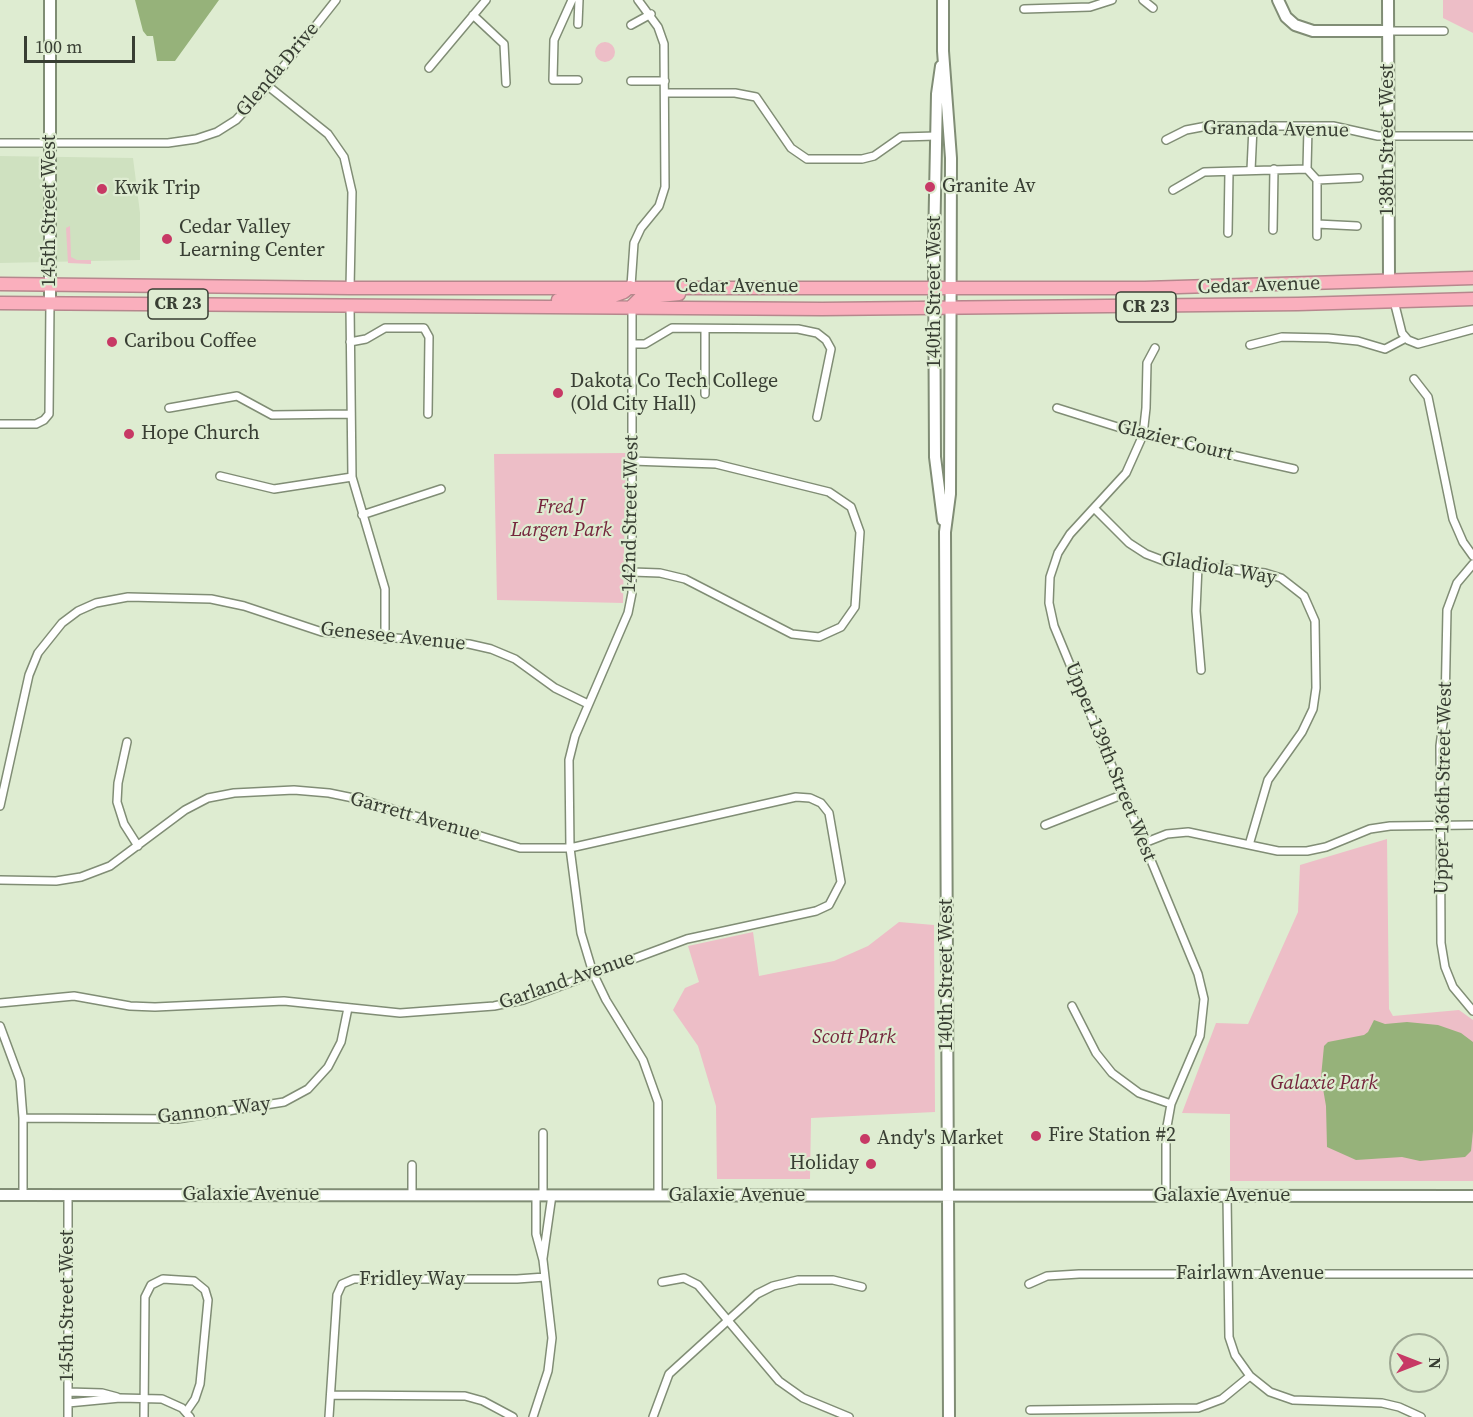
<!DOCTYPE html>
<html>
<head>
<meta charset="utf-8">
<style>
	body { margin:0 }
	#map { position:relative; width:1473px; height:1417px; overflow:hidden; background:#deecd1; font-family:"Source Serif 4",serif }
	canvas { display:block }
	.north { position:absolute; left:1389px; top:1333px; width:60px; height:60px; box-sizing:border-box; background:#deecd1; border:2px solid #9ca692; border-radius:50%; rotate:90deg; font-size:16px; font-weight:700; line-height:24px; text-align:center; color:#383e33 }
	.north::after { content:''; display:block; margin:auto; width:21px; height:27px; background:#c73965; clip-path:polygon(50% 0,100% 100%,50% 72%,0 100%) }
	.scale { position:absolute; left:24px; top:36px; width:111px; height:27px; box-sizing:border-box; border:3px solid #383e33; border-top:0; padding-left:8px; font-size:18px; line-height:21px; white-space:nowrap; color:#383e33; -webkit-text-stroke:4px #deecd1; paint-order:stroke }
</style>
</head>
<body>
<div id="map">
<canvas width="1473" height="1417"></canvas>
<div class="north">N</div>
<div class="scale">100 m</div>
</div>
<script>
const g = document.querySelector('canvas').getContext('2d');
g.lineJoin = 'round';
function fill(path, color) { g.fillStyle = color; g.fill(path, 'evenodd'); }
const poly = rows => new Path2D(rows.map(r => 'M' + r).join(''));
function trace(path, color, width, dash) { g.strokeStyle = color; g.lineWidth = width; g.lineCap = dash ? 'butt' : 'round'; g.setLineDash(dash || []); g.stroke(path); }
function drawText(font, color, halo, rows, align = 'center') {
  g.font = font + ' "Source Serif 4",serif'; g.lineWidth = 4.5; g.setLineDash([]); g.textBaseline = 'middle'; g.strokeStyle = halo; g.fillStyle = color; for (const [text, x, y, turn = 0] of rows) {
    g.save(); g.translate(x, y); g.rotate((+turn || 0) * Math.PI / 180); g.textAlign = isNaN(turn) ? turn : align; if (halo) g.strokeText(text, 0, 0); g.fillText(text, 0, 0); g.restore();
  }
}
fill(poly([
	[0,156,133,158,140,213,140,260,0,263]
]), '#cfe1c0');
fill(poly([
	[1443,0,1473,0,1473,33,1443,18],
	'595 52a10 10 0 1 1 20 0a10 10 0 1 1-20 0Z',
	[70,226,71,257,77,260,91,260,91,264,68,263,66,228],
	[626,453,623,603,497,600,494,454],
	[1387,839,1389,1009,1393,1016,1459,1010,1473,1020,1473,1181,1230,1181,1230,1114,1182,1113,1216,1023,1248,1024,1298,912,1300,865],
	[899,922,934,925,935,1112,811,1118,810,1179,717,1179,716,1106,698,1046,673,1010,685,988,699,982,688,946,753,932,759,976,834,961,868,946]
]), '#edbec7');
fill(poly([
	[135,0,219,0,175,61,157,61,153,36,147,36,143,31],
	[1374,1020,1385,1024,1407,1022,1438,1025,1461,1033,1473,1042,1473,1131,1471,1151,1465,1157,1420,1161,1402,1157,1356,1160,1327,1147,1326,1106,1321,1077,1324,1046,1328,1042,1364,1035,1368,1032]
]), '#96b27a');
const street = poly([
	[572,0,554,40,553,80,578,80],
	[1143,0,1153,8],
	[1024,9,1090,7,1112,0],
	[473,15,504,44,506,83],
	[578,24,579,0],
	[631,25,651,14],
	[1388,31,1444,31],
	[429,68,486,0],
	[631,81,665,81],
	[268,86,328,134,344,157,352,192,350,288],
	[666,93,735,93,756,97,791,148,807,159,862,159,874,156,901,137,936,136],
	[1166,140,1186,130,1207,126,1333,126,1378,136,1473,136],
	[0,143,168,143,196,139,217,132,236,120,268,86,336,0],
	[1307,169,1308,128],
	[1251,170,1253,127],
	[1317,180,1317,236],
	[1173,190,1204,172,1307,169,1317,180,1359,178],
	[1317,224,1357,226],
	[1273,230,1274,169],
	[1228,233,1229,172],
	[631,286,634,243,641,228,659,206,665,187,664,44,658,27,638,0],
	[1394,301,1402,333,1408,340,1418,344,1473,329],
	[350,306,352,477,385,589,385,639],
	[632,306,632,593,628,613,575,736,569,760,570,848,581,933,593,973,606,1000,643,1060,658,1102,658,1195],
	[705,330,705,394],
	[350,342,366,339,385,328,424,328,429,337,428,414],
	[632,344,645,344,672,328,798,329,817,333,826,340,831,349,817,417],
	[1250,345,1282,337,1328,338,1358,341,1385,349,1406,338],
	[1155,348,1147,363,1146,408,1143,435,1126,473,1070,534,1058,553,1050,577,1049,603,1054,626,1198,974,1204,999,1200,1036,1171,1104,1166,1132,1166,1196],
	[1414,379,1428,397,1453,519,1463,542,1473,556],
	[169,408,237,396,272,415,349,414],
	[1057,408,1143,435,1294,469],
	[0,424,36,424,44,420,49,414,50,303],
	[632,461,716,464,829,492,851,507,860,532,855,607,841,627,819,637,792,634,685,579,660,573,632,572],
	[220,476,274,489,352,477],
	[1095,509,1129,543,1146,554,1167,562,1265,573,1281,578,1304,596,1315,621,1316,688,1313,709,1302,732,1268,780,1249,845],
	[362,515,441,489],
	[1473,564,1457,583,1447,610,1445,708,1440,746,1441,943,1445,967,1453,987,1473,1011],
	[1198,566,1196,611,1201,670],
	[127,742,118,783,117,802,124,824,138,846],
	[0,806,29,675,38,653,62,623,78,611,96,603,128,597,211,599,244,606,322,632,469,644,491,649,515,659,555,688,588,704],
	[1045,825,1124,794],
	[1144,843,1167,834,1188,832,1278,851,1307,851,1326,847,1370,829,1390,826,1473,825],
	[0,880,56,881,81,877,110,866,185,810,208,798,234,793,294,790,329,793,363,800,520,848,570,848,796,797,810,798,821,803,829,813,841,882,829,905,816,911,687,939,523,1000,494,1006,400,1013,284,1001,155,1007,130,1006,74,996,0,1003],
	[1072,1006,1096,1053,1112,1073,1139,1093,1171,1104],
	[0,1026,20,1080,23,1118,23,1195],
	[23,1118,177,1119,284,1102,308,1089,328,1067,341,1042,348,1008],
	[412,1165,412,1195],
	[543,1195,543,1133],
	[1227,1196,1229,1337,1235,1355,1250,1376,1270,1392,1293,1400,1382,1403,1399,1407,1421,1417],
	[543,1258,552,1195],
	[662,1282,684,1278,698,1285,779,1381,803,1398,849,1417],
	[1029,1284,1047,1276,1079,1274,1473,1274],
	[68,1392,102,1393,117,1397],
	[331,1395,465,1396,483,1401,513,1417],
	[68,1403,120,1398,162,1399,182,1408,190,1417],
	[1030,1410,1198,1408,1222,1399,1250,1376],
	[68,1417,68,1195],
	[144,1417,145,1297,151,1285,163,1279,194,1281,205,1290,208,1300,200,1384,195,1399,186,1412],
	[329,1417,337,1295,342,1284,354,1279,517,1279,545,1277],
	[533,1417,548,1371,552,1338,543,1260,536,1234,536,1195],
	[653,1417,669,1374,757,1294,773,1286,798,1280,833,1280,862,1287]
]);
const secondary = poly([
	[50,0,50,303],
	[943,0,943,51,951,158,950,494,945,532,949,1417],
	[1278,0,1286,17,1295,25,1313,31,1388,31],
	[1388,0,1389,280],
	[941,66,937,94,934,246,935,457,943,520],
	[0,1195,1473,1196]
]);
const highway = poly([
	[0,284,350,288,1145,288,1473,278],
	[558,300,613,296,624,292,630,287],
	[0,303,822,309,1298,304,1473,299],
	[632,306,640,298,679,294]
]);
trace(street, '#808d75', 10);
trace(secondary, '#808d75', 14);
trace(highway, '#b6878d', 15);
trace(street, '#fff', 7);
trace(secondary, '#fff', 10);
trace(highway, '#faafbd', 12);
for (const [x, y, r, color] of [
	[930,187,6,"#c73965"],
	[102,189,6,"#c73965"],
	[167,239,6,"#c73965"],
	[112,342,6,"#c73965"],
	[558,393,6,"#c73965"],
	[129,434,6,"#c73965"],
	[1036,1136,6,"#c73965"],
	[865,1139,6,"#c73965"],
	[871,1164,6,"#c73965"]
]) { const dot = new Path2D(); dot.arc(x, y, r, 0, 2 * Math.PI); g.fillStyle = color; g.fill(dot); trace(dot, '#deecd1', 2); }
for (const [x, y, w] of [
	[178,304,60],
	[1146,307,60]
]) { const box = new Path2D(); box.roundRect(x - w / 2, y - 15, w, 30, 4.5); g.fillStyle = '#deecd1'; g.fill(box); trace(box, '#383e33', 1.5); }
drawText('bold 18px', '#383e33', null, [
	["CR 23",178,304],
	["CR 23",1146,307]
]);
drawText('20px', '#383e33', '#deecd1', [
	["Glenda Drive",278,70,-50],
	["Granada Avenue",1276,130,1],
	["138th Street West",1388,140,-90],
	["145th Street West",50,211,-90],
	["Cedar Avenue",1259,286,-2],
	["Cedar Avenue",737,287],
	["140th Street West",935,292,-90],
	["Glazier Court",1175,441,14],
	["142nd Street West",631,514,-89],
	["Gladiola Way",1219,569,10],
	["Genesee Avenue",393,637,6],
	["Upper 139th Street West",1110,762,68],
	["Upper 136th Street West",1444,788,-89],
	["Garrett Avenue",415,817,16],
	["140th Street West",947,975,-90],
	["Garland Avenue",567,981,-19],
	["Gannon Way",214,1111,-7],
	["Galaxie Avenue",251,1195],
	["Galaxie Avenue",737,1196],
	["Galaxie Avenue",1222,1196],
	["Fairlawn Avenue",1250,1274],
	["Fridley Way",412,1280],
	["145th Street West",68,1306,-90]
]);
drawText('20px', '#383e33', '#deecd1', [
	["Granite Av",942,187],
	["Kwik Trip",114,189],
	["Cedar Valley",179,228],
	["Learning Center",179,251],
	["Caribou Coffee",124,342],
	["Dakota Co Tech College",570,382],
	["(Old City Hall)",570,405],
	["Hope Church",141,434],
	["Fire Station #2",1048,1136],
	["Andy's Market",877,1139],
	["Holiday",859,1164,"right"]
], 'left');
drawText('italic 20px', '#75253c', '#deecd1', [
	["Fred J",561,508],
	["Largen Park",561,531],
	["Scott Park",854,1038],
	["Galaxie Park",1324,1084]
]);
</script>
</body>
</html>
